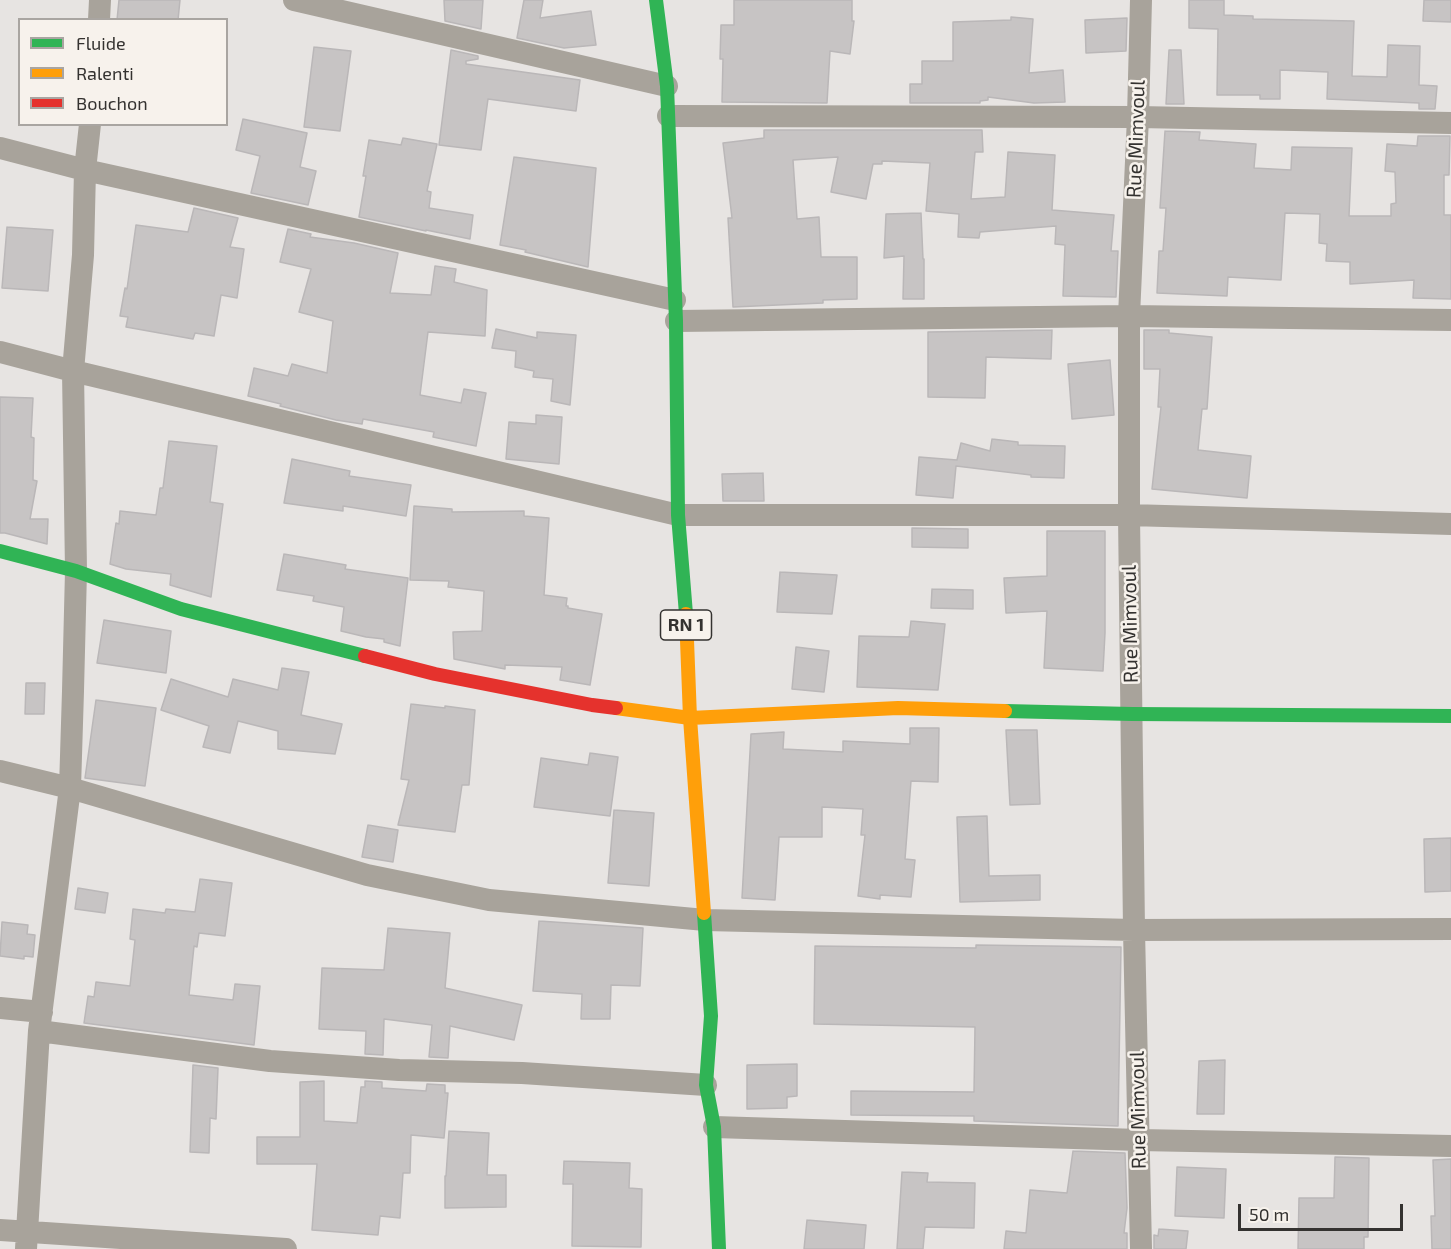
<!DOCTYPE html>
<html>
<head>
<meta charset="utf-8">
<style>
	body { margin:0 }
	#map { position:relative; width:1451px; height:1249px; overflow:hidden; background:#e7e4e2; font-family:"Exo 2",sans-serif }
	canvas { display:block }
	.legend { position:absolute; left:18px; top:18px; width:210px; height:108px; box-sizing:border-box; background:#f7f2ec; border:2px solid #a9a5a1; margin:0; padding:8px 10px; list-style:none; font-size:18px; color:#343230 }
	.legend li { display:flex; align-items:center; gap:12px; height:30px }
	.legend b { width:30px; border:2px solid #a9a5a1 }
	.scale { position:absolute; left:1238px; top:1204px; width:165px; height:27px; box-sizing:border-box; border:3px solid #343230; border-top:0; padding-left:8px; font-size:18px; line-height:21px; white-space:nowrap; color:#343230; -webkit-text-stroke:4px #f7f2ec; paint-order:stroke }
</style>
</head>
<body>
<div id="map">
<canvas width="1451" height="1249"></canvas>
<ul class="legend">
<li><b style="height:8px;background:#30b455"></b>Fluide</li>
<li><b style="height:8px;background:#ff9f0a"></b>Ralenti</li>
<li><b style="height:8px;background:#e5322d"></b>Bouchon</li>
</ul>
<div class="scale">50 m</div>
</div>
<script>
const g = document.querySelector('canvas').getContext('2d');
g.lineJoin = 'round';
function fill(path, color) { g.fillStyle = color; g.fill(path, 'evenodd'); }
const poly = rows => new Path2D(rows.map(r => 'M' + r).join(''));
function trace(path, color, width, dash) { g.strokeStyle = color; g.lineWidth = width; g.lineCap = dash ? 'butt' : 'round'; g.setLineDash(dash || []); g.stroke(path); }
function drawText(font, color, halo, rows, align = 'center') {
  g.font = font + ' "Exo 2",sans-serif'; g.lineWidth = 5; g.setLineDash([]); g.textBaseline = 'middle'; g.strokeStyle = halo; g.fillStyle = color; for (const [text, x, y, turn = 0] of rows) {
    g.save(); g.translate(x, y); g.rotate((+turn || 0) * Math.PI / 180); g.textAlign = isNaN(turn) ? turn : align; if (halo) g.strokeText(text, 0, 0); g.fillText(text, 0, 0); g.restore();
  }
}
const building = poly([
	[119,0,180,0,178,20,117,20,119,0],
	[444,0,483,0,481,29,445,21,444,0],
	[524,0,543,0,540,18,591,11,596,45,564,48,517,38,524,0],
	[734,0,852,0,852,21,854,21,850,54,830,51,827,103,722,102,723,59,720,59,721,25,734,25,734,0],
	[1189,0,1224,0,1224,15,1253,16,1253,19,1354,21,1352,76,1387,77,1388,45,1420,46,1419,85,1437,86,1435,109,1419,109,1419,103,1327,99,1328,72,1280,70,1280,99,1260,99,1260,95,1217,95,1218,29,1189,28,1189,0],
	[1424,0,1451,0,1451,22,1423,21,1424,0],
	[1011,17,1033,19,1029,73,1063,70,1065,102,1034,103,988,97,988,100,980,101,980,103,910,103,910,84,922,84,922,61,953,61,953,22,1011,20,1011,17],
	[1127,18,1126,51,1086,53,1085,20,1127,18],
	[314,47,351,51,340,131,304,127,314,47],
	[451,50,478,56,478,59,466,61,466,64,580,80,576,111,488,99,481,150,439,145,451,50],
	[1169,50,1181,50,1184,104,1166,104,1169,50],
	[243,119,307,133,300,167,316,171,308,205,251,193,260,156,236,150,243,119],
	[764,130,982,130,983,152,975,152,971,199,1005,197,1008,152,1055,155,1052,210,1114,215,1111,251,1118,251,1116,297,1063,296,1065,245,1055,244,1056,226,980,232,979,238,958,237,959,214,926,211,930,163,882,161,882,164,873,164,866,199,831,192,838,157,793,160,797,219,819,217,821,257,857,257,857,299,823,300,823,303,733,307,728,218,732,218,723,143,764,138,764,130],
	[1165,131,1200,132,1199,140,1256,144,1254,168,1291,170,1292,147,1352,148,1349,216,1391,216,1391,204,1396,203,1395,172,1385,171,1387,144,1417,146,1418,136,1450,136,1449,175,1444,175,1444,215,1451,215,1451,299,1413,298,1414,280,1350,284,1350,262,1326,261,1327,244,1319,243,1320,214,1285,213,1281,280,1228,277,1227,296,1157,293,1159,251,1163,251,1166,208,1160,208,1165,131],
	[403,138,437,144,427,191,431,192,429,208,473,215,470,239,426,230,426,231,359,217,366,176,363,176,369,140,401,145,403,138],
	[514,157,596,168,588,267,525,252,526,250,500,245,514,157],
	[194,208,238,218,230,247,244,249,237,298,221,295,214,336,195,333,193,339,126,327,128,317,120,316,125,288,127,289,136,225,188,232,194,208],
	[921,213,923,259,924,259,924,299,903,299,904,256,884,258,886,214,921,213],
	[7,227,53,230,48,291,2,288,7,227],
	[288,229,311,234,310,237,354,243,398,253,390,293,431,295,435,266,456,269,454,282,487,290,485,336,428,332,420,395,461,403,464,389,486,393,476,446,433,437,434,432,363,419,362,424,336,420,280,406,281,404,248,396,254,368,288,376,292,364,327,373,333,321,299,312,311,269,280,262,288,229],
	[496,329,537,338,537,332,576,335,570,405,551,401,553,379,533,377,534,371,515,367,516,351,492,348,496,329],
	[1052,330,1051,359,986,357,985,398,928,397,928,332,1052,330],
	[1144,330,1169,330,1169,333,1212,337,1207,409,1202,409,1198,450,1251,456,1247,498,1152,489,1161,407,1158,407,1160,369,1144,369,1144,330],
	[1110,360,1114,415,1072,419,1068,364,1110,360],
	[0,397,33,398,31,437,34,438,33,480,37,481,30,519,48,519,47,544,5,533,0,533,0,397],
	[536,415,562,417,559,464,506,459,509,422,536,424,536,415],
	[992,439,1018,442,1018,445,1065,446,1064,478,1031,477,1031,475,956,466,953,498,916,495,919,457,957,460,961,443,990,451,992,439],
	[169,441,217,446,210,502,223,504,211,597,170,585,171,574,126,569,110,564,116,523,119,524,120,511,156,515,160,488,163,488,169,441],
	[292,459,350,471,349,476,411,485,406,516,343,506,343,511,284,503,292,459],
	[763,473,764,501,723,501,722,474,763,473],
	[414,506,452,509,452,512,524,511,524,516,549,518,544,595,567,598,566,606,568,606,568,608,602,614,590,685,560,680,562,667,505,665,505,669,454,659,453,632,482,631,484,591,448,587,449,581,410,580,414,506],
	[912,528,968,529,968,548,912,547,912,528],
	[1047,531,1105,531,1105,633,1103,671,1044,668,1047,611,1006,613,1004,578,1047,576,1047,531],
	[284,554,346,565,345,569,408,578,400,646,384,642,384,639,366,637,341,631,344,607,313,601,314,596,277,590,284,554],
	[780,572,837,575,832,614,777,612,780,572],
	[932,589,973,590,973,609,931,608,932,589],
	[104,620,171,631,166,673,97,663,104,620],
	[911,621,945,624,938,690,857,687,859,636,909,637,911,621],
	[796,647,829,651,824,692,792,689,796,647],
	[282,668,309,672,301,715,342,724,335,754,278,749,278,731,238,721,230,753,203,747,209,726,161,710,171,679,228,697,233,679,278,690,282,668],
	[26,683,45,683,44,714,25,714,26,683],
	[96,700,156,708,145,786,85,778,96,700],
	[411,704,445,708,445,706,475,710,469,785,462,785,455,832,398,825,409,780,401,779,411,704],
	[910,728,939,728,938,782,911,781,905,859,915,860,911,897,880,895,880,899,858,896,865,835,861,835,863,809,822,807,822,837,779,837,775,900,742,898,751,734,784,732,783,749,843,752,843,741,910,744,910,728],
	[1006,730,1037,730,1040,804,1010,805,1006,730],
	[590,753,618,757,610,816,534,807,541,758,588,765,590,753],
	[614,810,654,813,649,886,608,883,614,810],
	[987,816,989,876,1040,875,1040,900,960,902,957,817,987,816],
	[368,825,398,830,393,862,362,857,368,825],
	[1451,838,1451,891,1425,892,1424,839,1451,838],
	[200,879,232,883,225,936,199,933,197,947,194,946,189,995,233,1000,235,984,260,986,254,1045,84,1023,88,996,94,997,96,982,130,986,135,940,130,939,133,909,165,913,166,909,195,912,200,879],
	[78,888,108,893,105,913,75,909,78,888],
	[539,921,643,928,640,986,611,985,610,1019,581,1019,582,994,533,991,539,921],
	[2,922,28,925,27,934,35,935,33,957,24,956,24,959,0,956,2,922],
	[388,928,450,933,445,988,522,1005,514,1040,450,1026,448,1058,429,1057,432,1025,384,1019,383,1055,365,1054,366,1031,319,1029,322,968,384,970,388,928],
	[976,945,1121,947,1118,1126,974,1121,974,1116,851,1115,851,1091,974,1092,975,1027,814,1024,815,946,976,948,976,945],
	[1225,1060,1224,1114,1197,1114,1199,1061,1225,1060],
	[797,1064,797,1096,787,1097,787,1108,747,1109,747,1065,797,1064],
	[193,1065,218,1068,216,1119,210,1118,209,1153,190,1152,193,1065],
	[324,1081,324,1121,357,1123,361,1087,365,1087,365,1081,382,1082,382,1088,426,1091,427,1084,445,1085,445,1093,448,1093,444,1138,411,1135,410,1173,403,1173,400,1218,380,1216,378,1235,312,1230,317,1164,257,1164,257,1137,300,1137,300,1082,324,1081],
	[449,1131,489,1133,487,1175,506,1175,506,1207,445,1208,445,1176,446,1176,449,1131],
	[1073,1151,1125,1153,1127,1208,1124,1233,1127,1233,1127,1249,1004,1249,1006,1231,1026,1233,1030,1190,1067,1193,1073,1151],
	[1335,1157,1369,1158,1368,1237,1364,1237,1364,1249,1298,1249,1299,1198,1334,1198,1335,1157],
	[1451,1159,1451,1249,1432,1249,1431,1216,1435,1216,1433,1160,1451,1159],
	[564,1161,630,1163,629,1188,642,1189,641,1247,572,1246,573,1184,563,1184,564,1161],
	[1177,1167,1226,1169,1224,1218,1175,1216,1177,1167],
	[902,1172,928,1173,927,1182,975,1183,974,1228,925,1227,923,1249,897,1249,902,1172],
	[807,1220,866,1225,864,1249,804,1249,807,1220],
	[1159,1229,1188,1231,1186,1249,1154,1249,1154,1235,1158,1236,1159,1229]
]);
fill(building, '#c7c4c4');
trace(building, '#bab7b8', 1.5);
trace(poly([
	[294,0,667,86],
	[1141,0,1138,117,1129,316,1129,515,1134,930,1141,1249],
	[99,20,100,0],
	[668,116,1138,117,1451,123],
	[0,148,85,170,675,300],
	[676,321,1129,316,1451,320],
	[0,352,73,371,678,515,1129,515,1451,524],
	[0,771,70,788,367,875,489,900,705,920,1134,930,1451,929],
	[0,1008,42,1012],
	[39,1031,270,1061,399,1070,522,1073,706,1085],
	[714,1127,1139,1140,1451,1146],
	[0,1230,286,1249],
	[26,1249,39,1031,70,788,73,691,76,571,73,371,83,255,85,170,90,124]
]), '#a8a39b', 22);
trace(poly([
	[656,0,667,86,676,321,678,515,686,614],
	[0,551,76,571,181,609,365,656],
	[1005,711,1132,714,1451,716],
	[704,913,711,1016,706,1085,714,1127,719,1249]
]), '#30b455', 14);
trace(poly([
	[686,614,690,718,704,913],
	[616,708,690,718,898,708,1005,711]
]), '#ff9f0a', 14);
trace(poly([
	[365,656,435,674,592,705,616,708]
]), '#e5322d', 14);
for (const [x, y, w] of [
	[686,625,51]
]) { const box = new Path2D(); box.roundRect(x - w / 2, y - 15, w, 30, 4.5); g.fillStyle = '#f7f2ec'; g.fill(box); trace(box, '#343230', 1.5); }
drawText('bold 18px', '#343230', null, [
	["RN 1",686,625]
]);
drawText('20px', '#343230', '#f7f2ec', [
	["Rue Mimvoul",1136,139,-88],
	["Rue Mimvoul",1130,624,-91],
	["Rue Mimvoul",1138,1110,-91]
]);
</script>
</body>
</html>
